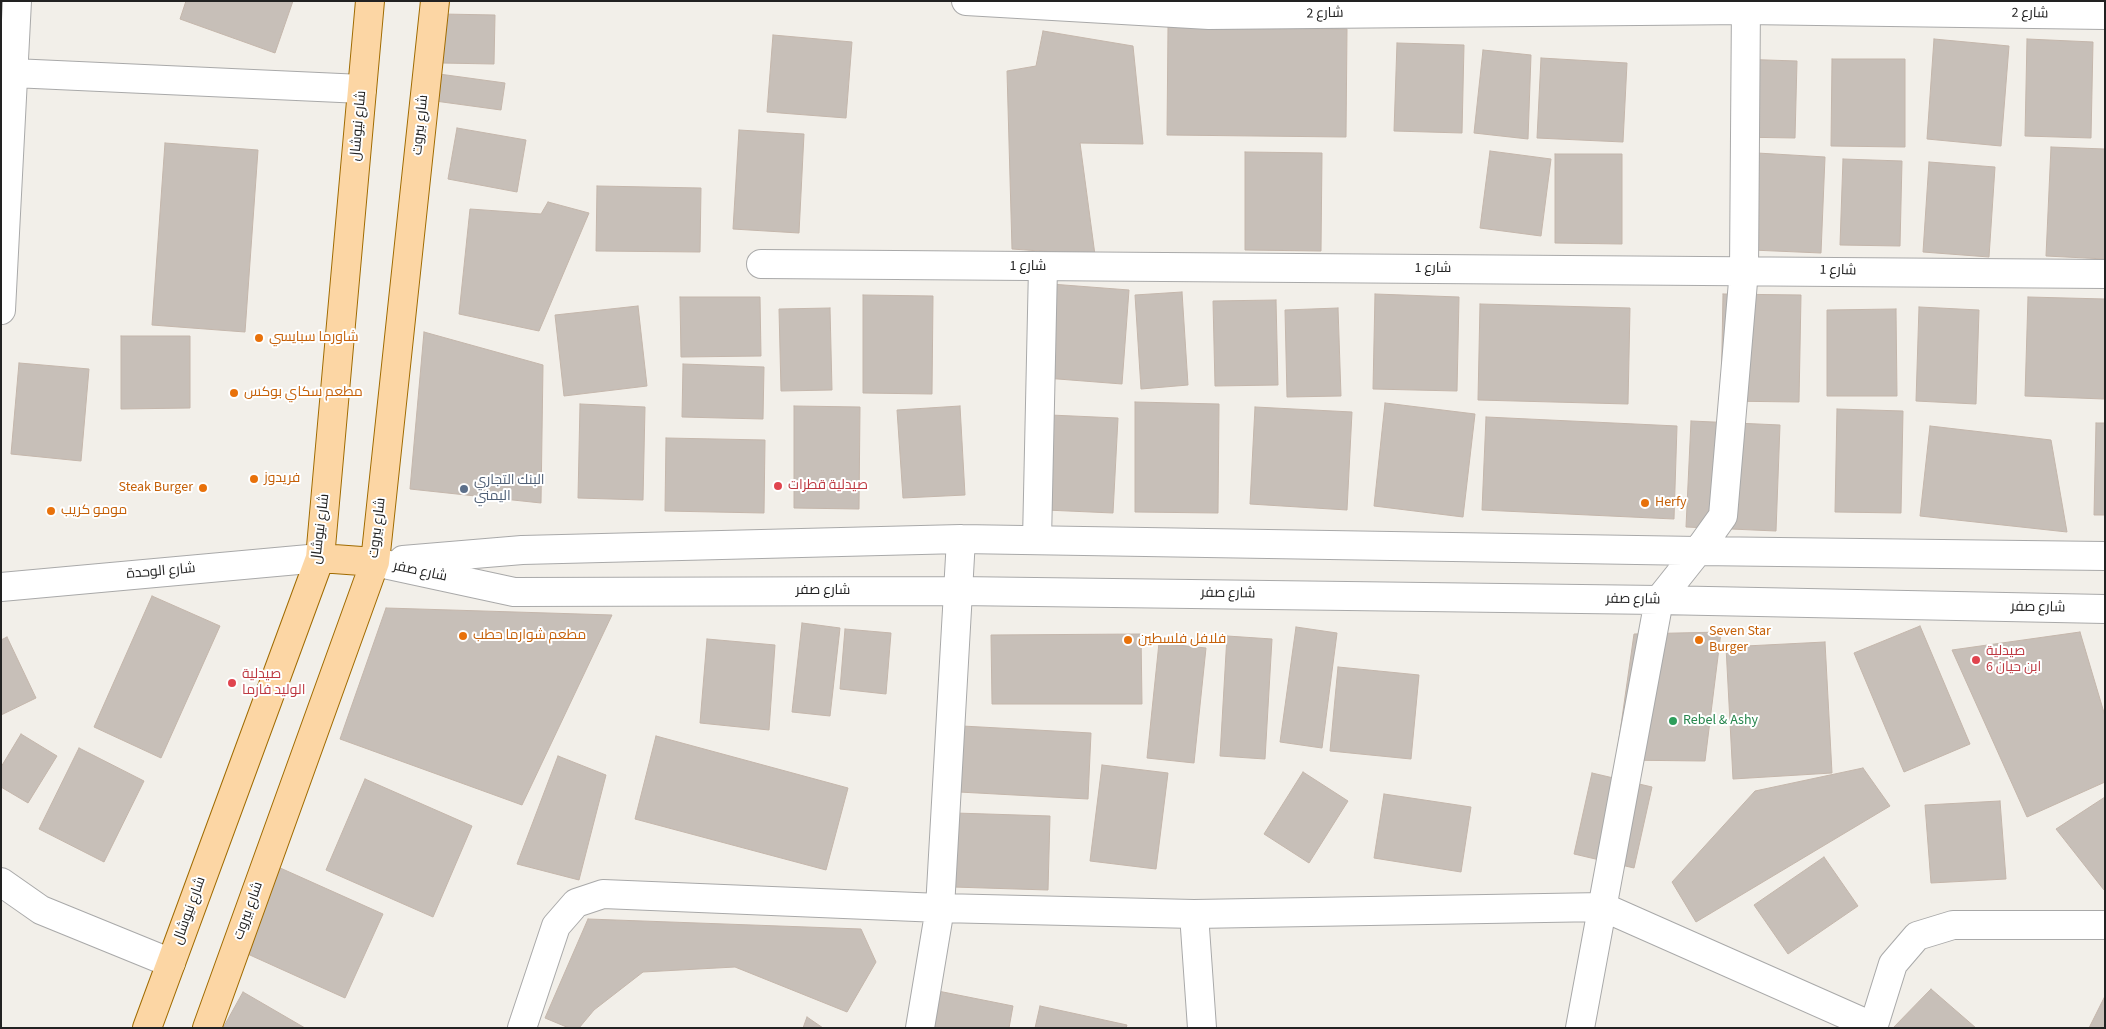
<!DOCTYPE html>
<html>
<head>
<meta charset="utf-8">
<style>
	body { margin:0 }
	#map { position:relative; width:2106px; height:1029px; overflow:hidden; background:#f2efe9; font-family:"Source Sans 3",sans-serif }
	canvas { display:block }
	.frame { position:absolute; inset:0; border:2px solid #222; pointer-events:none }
</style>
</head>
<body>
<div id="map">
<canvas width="2106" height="1029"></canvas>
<div class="frame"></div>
</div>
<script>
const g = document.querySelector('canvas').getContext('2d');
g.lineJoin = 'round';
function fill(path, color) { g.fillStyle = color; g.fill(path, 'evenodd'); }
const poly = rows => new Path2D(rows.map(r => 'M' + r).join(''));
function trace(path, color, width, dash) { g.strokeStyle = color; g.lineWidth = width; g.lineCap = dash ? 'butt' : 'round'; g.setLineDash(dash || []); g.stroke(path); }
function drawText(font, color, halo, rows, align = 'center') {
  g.font = font + ' "Source Sans 3",Cairo,sans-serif'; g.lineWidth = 4; g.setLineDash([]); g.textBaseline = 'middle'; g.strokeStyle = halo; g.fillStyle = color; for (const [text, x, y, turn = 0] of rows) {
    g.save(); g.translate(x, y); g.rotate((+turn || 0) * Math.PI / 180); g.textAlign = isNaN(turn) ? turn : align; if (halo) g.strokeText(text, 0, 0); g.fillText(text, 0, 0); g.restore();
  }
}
const building = poly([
	[186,1,293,1,275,53,180,19,186,1],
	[442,14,495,15,494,64,441,63,442,14],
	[1168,27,1347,29,1346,137,1167,135,1168,27],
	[1043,31,1133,46,1143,144,1080,143,1095,255,1012,249,1007,71,1036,66,1043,31],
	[773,35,852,42,846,118,767,112,773,35],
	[1934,39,2009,46,2001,146,1927,139,1934,39],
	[2027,39,2093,42,2091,138,2025,136,2027,39],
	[1397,43,1464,45,1462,133,1394,131,1397,43],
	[1483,50,1531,55,1528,139,1474,133,1483,50],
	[1541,58,1627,63,1623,142,1537,138,1541,58],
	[1737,59,1797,61,1795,138,1735,137,1737,59],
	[1832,59,1905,59,1905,147,1831,146,1832,59],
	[439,74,505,83,501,110,435,101,439,74],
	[457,128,526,140,517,192,448,179,457,128],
	[739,130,804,134,799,233,733,229,739,130],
	[165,143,258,150,245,332,152,325,165,143],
	[2051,147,2105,149,2105,259,2046,256,2051,147],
	[1490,151,1551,159,1541,236,1480,228,1490,151],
	[1245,152,1322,153,1321,251,1245,250,1245,152],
	[1757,153,1825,157,1821,253,1752,250,1757,153],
	[1555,154,1622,154,1622,244,1555,243,1555,154],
	[1843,159,1902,161,1900,246,1840,245,1843,159],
	[1929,162,1995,167,1989,257,1923,252,1929,162],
	[597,186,701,188,700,252,596,251,597,186],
	[548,202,589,213,539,331,459,314,470,209,541,214,548,202],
	[1051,284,1129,290,1122,384,1045,378,1051,284],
	[1182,292,1188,385,1141,389,1135,295,1182,292],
	[1375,294,1459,297,1457,391,1373,389,1375,294],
	[1723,294,1801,295,1799,402,1721,401,1723,294],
	[863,295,933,296,932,394,863,393,863,295],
	[680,297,760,297,761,356,681,357,680,297],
	[2028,297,2105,299,2104,399,2025,396,2028,297],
	[1276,300,1278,385,1215,386,1213,301,1276,300],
	[1480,304,1630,308,1628,404,1478,400,1480,304],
	[638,306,647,386,564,396,555,315,638,306],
	[1919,307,1979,310,1976,404,1916,401,1919,307],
	[830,308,832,390,781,391,779,309,830,308],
	[1338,308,1341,396,1287,397,1285,310,1338,308],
	[1896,309,1897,396,1827,396,1827,310,1896,309],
	[424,332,543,365,541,503,410,489,424,332],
	[121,336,190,336,190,408,121,409,121,336],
	[19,363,89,369,81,461,11,454,19,363],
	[683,364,764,367,763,419,682,417,683,364],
	[1135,402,1219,404,1218,513,1135,512,1135,402],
	[1385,403,1475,414,1463,517,1374,506,1385,403],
	[580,404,645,407,643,500,578,498,580,404],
	[794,406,860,407,859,509,794,508,794,406],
	[960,406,965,495,903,498,897,410,960,406],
	[1255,407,1352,412,1347,510,1250,504,1255,407],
	[1837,409,1903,411,1901,513,1835,512,1837,409],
	[1050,415,1118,418,1113,513,1046,510,1050,415],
	[1486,417,1677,426,1674,519,1482,510,1486,417],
	[1691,421,1780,425,1776,531,1686,527,1691,421],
	[2096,423,2105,423,2105,515,2094,515,2096,423],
	[1930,426,2051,440,2067,532,1920,516,1930,426],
	[666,438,765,440,764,513,665,511,666,438],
	[152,596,220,626,161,758,94,727,152,596],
	[386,608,612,615,522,805,340,739,386,608],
	[802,623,840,628,830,716,792,712,802,623],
	[1920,626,1970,744,1904,772,1854,653,1920,626],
	[1296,627,1337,633,1322,748,1280,742,1296,627],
	[845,629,891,633,886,694,840,689,845,629],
	[1721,632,1705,761,1616,760,1634,634,1721,632],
	[2080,632,2105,716,2105,782,2027,817,1952,650,2080,632],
	[1141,634,1142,704,992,704,991,635,1141,634],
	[1227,636,1272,639,1265,759,1220,756,1227,636],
	[7,637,36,698,1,715,1,640,7,637],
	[707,639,775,645,769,730,700,723,707,639],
	[1825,642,1832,773,1733,779,1726,647,1825,642],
	[1159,643,1206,648,1194,763,1147,758,1159,643],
	[1338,667,1419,675,1411,759,1330,751,1338,667],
	[962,726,1091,733,1088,799,959,792,962,726],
	[21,734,57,756,28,803,1,787,1,767,21,734],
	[656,736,848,788,826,870,635,819,656,736],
	[79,748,144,781,104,862,39,829,79,748],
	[558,756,606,775,579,880,517,864,558,756],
	[1102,765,1168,773,1156,869,1090,861,1102,765],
	[1863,768,1890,806,1696,922,1672,882,1755,791,1863,768],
	[1303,772,1348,801,1309,863,1264,834,1303,772],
	[1592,773,1652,787,1634,868,1574,854,1592,773],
	[365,779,472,826,433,917,326,870,365,779],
	[1384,794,1471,807,1461,872,1374,858,1384,794],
	[2105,797,2105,890,2104,890,2056,829,2105,797],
	[2000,801,2006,879,1931,883,1925,805,2000,801],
	[955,813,1050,816,1048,890,953,887,955,813],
	[1824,857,1858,906,1788,954,1754,905,1824,857],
	[278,867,383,914,345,998,241,951,278,867],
	[588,919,861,929,876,962,847,1012,735,967,643,972,594,1010,579,1028,569,1028,545,1018,588,919],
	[1931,989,1976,1028,1893,1028,1931,989],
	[938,991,1013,1006,1009,1028,931,1028,938,991],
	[243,992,305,1028,223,1028,243,992],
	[2105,996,2105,1028,2089,1028,2105,996],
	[1040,1006,1127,1025,1126,1028,1035,1028,1040,1006],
	[807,1017,823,1028,803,1028,807,1017]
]);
fill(building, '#c7bfb8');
trace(building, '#c4b6ab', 1);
const minor = poly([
	[966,1,1209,15,1746,10,2105,15],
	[13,73,362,89],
	[761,264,2105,274],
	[1,310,17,1],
	[1037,540,1043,267],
	[403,560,522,550,961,539,1698,551,2105,556],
	[375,562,514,592,957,591,1659,600,2105,609],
	[1,587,320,558],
	[1,882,41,910,171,963],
	[1194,914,1202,1028],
	[522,1028,556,926,576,903,603,894,940,908,1194,914,1603,907,1874,1027],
	[920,1028,940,908,961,539],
	[1580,1028,1659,600,1698,551,1723,516,1744,270,1746,1],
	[1873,1028,1893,964,1917,936,1953,925,2105,925]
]);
const major = poly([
	[320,558,375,562],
	[147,1028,320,558,370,1],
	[207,1028,375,562,435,1]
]);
trace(minor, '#a9a9a9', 30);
trace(major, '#a06b00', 30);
trace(minor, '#fff', 28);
trace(major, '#fcd6a4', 28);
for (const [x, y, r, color] of [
	[259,338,5,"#e8710a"],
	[234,393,5,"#e8710a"],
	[254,479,5,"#e8710a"],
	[778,486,5,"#e0444e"],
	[203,488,5,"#e8710a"],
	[464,489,5,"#5c6f8a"],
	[1645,503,5,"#e8710a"],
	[51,511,5,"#e8710a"],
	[463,636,5,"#e8710a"],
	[1128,640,5,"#e8710a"],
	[1699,640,5,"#e8710a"],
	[1976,660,5,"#e0444e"],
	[232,683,5,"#e0444e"],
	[1673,721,5,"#2e9e5b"]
]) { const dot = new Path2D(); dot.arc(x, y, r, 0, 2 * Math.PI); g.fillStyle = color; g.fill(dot); trace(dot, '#fff', 2); }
drawText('14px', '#222', '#fff', [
	["شارع 2",1325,14,-1],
	["شارع 2",2030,14,1],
	["شارع بيروت",421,125,-84],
	["شارع نيوشال",359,126,-85],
	["شارع 1",1028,267],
	["شارع 1",1433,269],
	["شارع 1",1838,271,1],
	["شارع بيروت",378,528,-83],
	["شارع نيوشال",321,529,-83],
	["شارع الوحدة",161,572,-5],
	["شارع صفر",420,572,12],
	["شارع صفر",823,591],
	["شارع صفر",1228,594,1],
	["شارع صفر",1633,600,1],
	["شارع صفر",2038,608,1],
	["شارع نيوشال",190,911,-70],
	["شارع بيروت",249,911,-70]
]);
drawText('14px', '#c56008', '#fff', [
	["شاورما سبايسي",269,338],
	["مطعم سكاي بوكس",244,393],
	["فريدوز",264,479],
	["Steak Burger",193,488,"right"],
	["Herfy",1655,503],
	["مومو كريب",61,511],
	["Seven Star",1709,632],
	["Burger",1709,648],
	["مطعم شوارما حطب",473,636],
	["فلافل فلسطين",1138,640]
], 'left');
drawText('14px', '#4e5e75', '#fff', [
	["البنك التجاري",474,481],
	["اليمني",474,497]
], 'left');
drawText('14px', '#be3a42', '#fff', [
	["صيدلية قطرات",788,486],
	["صيدلية",1986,652],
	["ابن حيان 6",1986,668],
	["صيدلية",242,675],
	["الوليد فارما",242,691]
], 'left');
drawText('14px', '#27864d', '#fff', [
	["Rebel & Ashy",1683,721]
], 'left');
</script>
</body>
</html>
